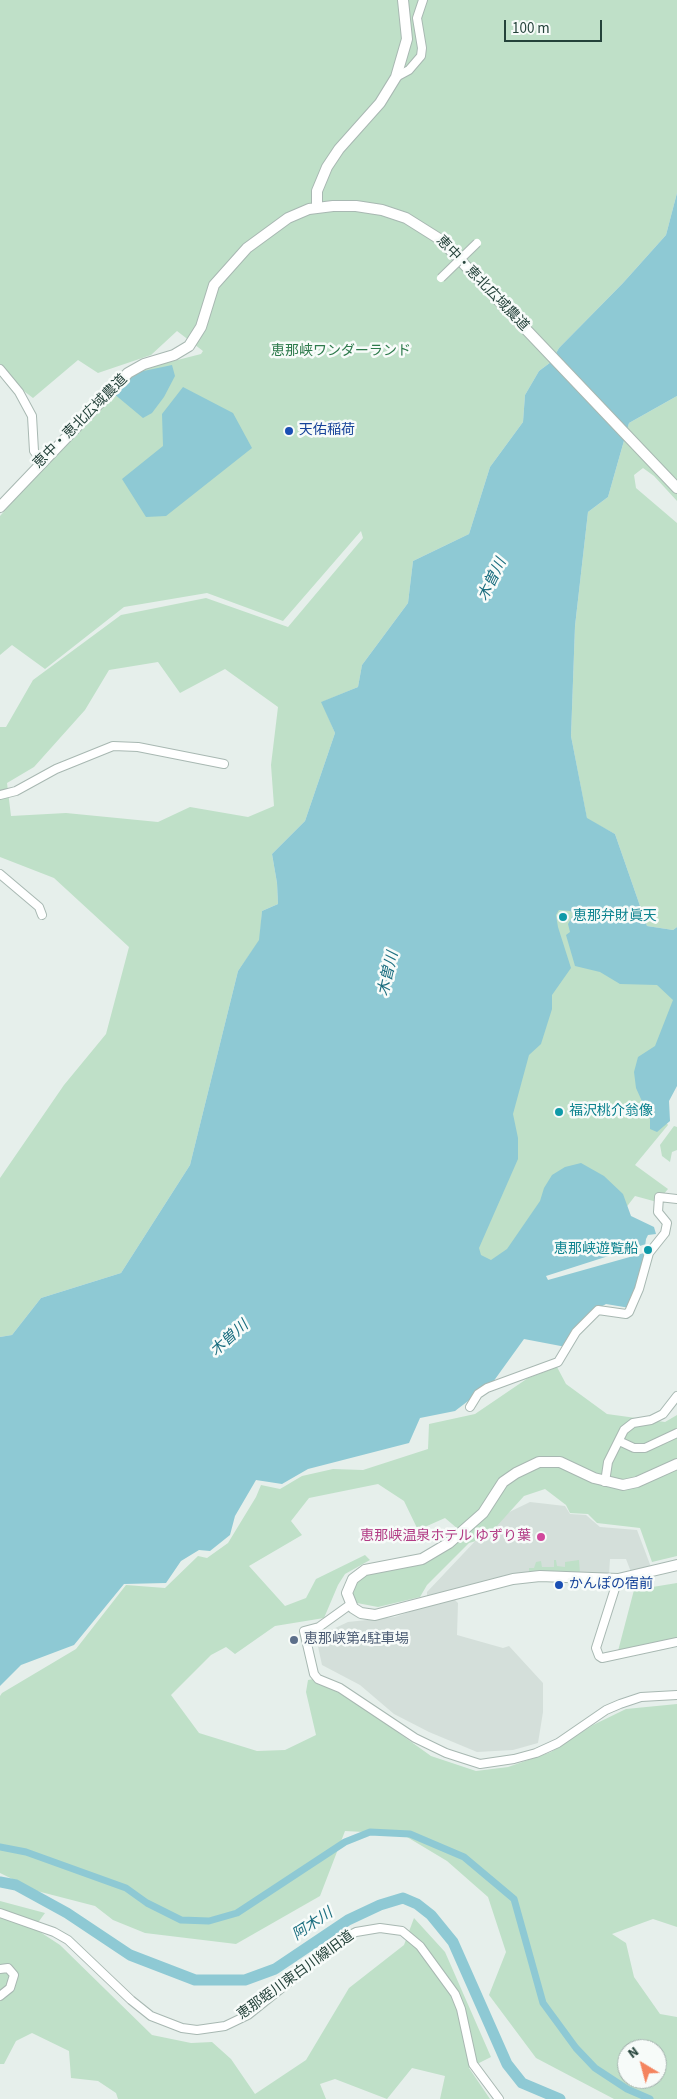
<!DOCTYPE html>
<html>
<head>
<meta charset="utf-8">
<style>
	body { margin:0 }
	#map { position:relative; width:677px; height:2099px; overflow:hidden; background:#e6efeb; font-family:"Source Sans 3",sans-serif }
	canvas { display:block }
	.north { position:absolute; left:617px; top:2039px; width:50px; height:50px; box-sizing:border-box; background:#f7fbf9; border:1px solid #a3b1ad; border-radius:50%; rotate:323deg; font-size:14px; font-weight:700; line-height:20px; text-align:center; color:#24423a }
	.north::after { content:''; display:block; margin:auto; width:18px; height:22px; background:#f4845f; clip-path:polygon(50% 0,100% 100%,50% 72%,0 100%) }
	.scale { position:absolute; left:504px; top:20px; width:98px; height:22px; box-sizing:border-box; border:2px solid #24423a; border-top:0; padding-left:6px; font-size:15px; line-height:18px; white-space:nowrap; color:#24423a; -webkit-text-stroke:4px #f7fbf9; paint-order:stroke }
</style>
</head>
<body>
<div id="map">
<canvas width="677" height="2099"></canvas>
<div class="north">N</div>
<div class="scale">100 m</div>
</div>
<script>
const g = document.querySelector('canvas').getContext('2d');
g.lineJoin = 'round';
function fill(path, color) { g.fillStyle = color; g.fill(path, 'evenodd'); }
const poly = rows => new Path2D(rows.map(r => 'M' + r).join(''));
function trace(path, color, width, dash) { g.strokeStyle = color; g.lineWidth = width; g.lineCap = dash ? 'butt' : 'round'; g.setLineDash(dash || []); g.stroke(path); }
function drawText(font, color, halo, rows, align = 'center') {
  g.font = font + ' "Source Sans 3","Noto Sans JP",sans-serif'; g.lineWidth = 5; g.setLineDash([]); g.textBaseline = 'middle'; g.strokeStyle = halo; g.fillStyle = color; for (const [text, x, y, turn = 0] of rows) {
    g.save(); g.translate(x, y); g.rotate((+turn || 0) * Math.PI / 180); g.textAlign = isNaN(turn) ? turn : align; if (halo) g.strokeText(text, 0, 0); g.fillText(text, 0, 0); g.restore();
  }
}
fill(poly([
	[530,1502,565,1506,570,1514,586,1515,600,1527,637,1530,651,1567,631,1572,626,1559,610,1559,609,1575,508,1575,427,1597,427,1592,497,1518],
	[452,1597,458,1603,457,1635,503,1648,509,1646,543,1683,543,1712,538,1743,513,1750,477,1752,429,1732,394,1714,360,1685,322,1665,316,1637,348,1622,395,1617]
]), '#d4dfda');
fill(poly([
	[0,0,677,0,677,193,666,235,623,283,559,348,551,362,539,371,525,395,523,422,490,467,469,534,413,561,408,603,362,665,358,687,322,702,335,733,305,821,272,854,277,883,278,904,262,911,260,940,238,971,190,1165,121,1273,41,1298,12,1335,0,1337,0,1178,64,1085,106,1034,129,947,54,878,0,857,0,727,6,727,33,680,121,615,206,598,288,627,363,538,361,531,283,621,207,593,124,607,45,669,12,645,0,655,0,516,35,476,135,374,146,368,201,354,203,351,177,331,151,355,98,373,78,360,33,398,0,373],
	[158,662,180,693,225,669,278,707,271,765,274,806,248,817,190,807,158,822,66,813,11,816,7,783,34,767,85,710,109,670],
	[677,396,677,501,654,476,643,468,634,475,636,488,677,523,677,927,673,930,647,926,615,834,587,819,571,736,575,626,588,512,608,497,629,423],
	[546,900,581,904,677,990,644,1088,668,1125,635,1165,668,1189,657,1202,635,1196,625,1209,500,1270,468,1256,501,1114],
	[674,1126,677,1127,677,1150,672,1152,670,1162,662,1156,660,1145],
	[557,1367,566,1384,607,1414,665,1422,677,1415,677,1556,652,1562,640,1528,597,1523,588,1514,570,1513,566,1505,545,1489,524,1496,486,1538,469,1543,427,1585,420,1597,378,1607,357,1603,351,1594,356,1581,373,1570,423,1562,465,1535,445,1518,418,1530,404,1501,378,1484,309,1498,291,1521,302,1535,249,1566,285,1606,306,1598,316,1579,365,1555,370,1560,345,1574,338,1585,324,1618,275,1626,235,1654,226,1647,211,1655,171,1695,199,1733,257,1751,285,1750,316,1735,306,1692,308,1680,314,1679,340,1691,431,1756,476,1771,508,1767,551,1752,593,1725,626,1709,677,1704,677,1927,653,1919,612,1934,626,1943,634,1977,660,2014,677,2017,677,2099,614,2099,536,2058,489,1995,506,1952,488,1897,447,1861,402,1834,345,1831,320,1896,236,1944,145,1933,113,1920,95,1906,37,1891,0,1873,0,1696,2,1693,76,1649,126,1585,165,1588,198,1556,207,1558,228,1543,256,1497,261,1485,280,1489,302,1476,333,1469,363,1470,428,1449,429,1424,475,1414,528,1378],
	[627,2049,657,2049,657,2079,627,2079],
	[554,1560,556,1560,557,1566,565,1567,565,1562,579,1560,580,1574,529,1572,529,1568,534,1568,536,1562,541,1561,542,1567,554,1567],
	[677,1583,677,1639,618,1651,634,1590],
	[0,1901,45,1913,34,1928,60,1945,152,2035,191,2043,212,2042,231,2059,255,2094,306,2060,349,1988,404,1945,414,1918,445,1952,491,2057,469,2068,490,2099,440,2099,445,2076,412,2068,387,2099,335,2079,320,2084,326,2099,118,2099,116,2093,98,2081,71,2078,69,2051,32,2033,16,2041,4,2064,0,2064]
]), '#bfe0c8');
fill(poly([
	[677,193,677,396,629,423,608,497,588,512,575,626,571,736,587,818,615,834,647,926,673,930,677,927,677,1086,669,1101,670,1121,657,1132,650,1129,650,1119,636,1088,634,1072,638,1057,655,1046,673,1000,657,985,620,984,600,972,575,966,566,935,570,932,568,924,574,913,570,911,559,910,556,915,558,927,571,968,552,995,552,1009,541,1044,529,1055,513,1114,518,1138,518,1159,479,1248,481,1255,491,1260,507,1249,540,1201,544,1188,552,1175,565,1167,581,1163,604,1176,623,1194,631,1216,654,1227,656,1234,648,1235,646,1239,642,1270,630,1308,606,1304,597,1309,566,1347,524,1339,493,1382,455,1411,420,1418,409,1443,308,1469,282,1484,256,1480,235,1516,230,1535,210,1551,199,1550,181,1561,166,1583,124,1584,74,1645,21,1665,0,1686,0,1337,12,1335,41,1298,121,1273,190,1165,238,971,259,940,262,911,278,904,277,883,272,854,305,821,335,733,321,702,358,687,362,665,408,603,413,561,469,534,490,467,523,422,525,395,539,371,551,362,559,348,623,283,666,235],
	[172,365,175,376,164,397,152,413,143,418,113,393,134,373],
	[183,387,233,413,252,448,166,516,146,517,122,479,163,446,162,414]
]), '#8ec9d4');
fill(poly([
	[646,1244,644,1253,548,1280,546,1276]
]), '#e6efeb');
trace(poly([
	[0,1847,26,1852,126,1888,147,1903,181,1920,209,1921,237,1913,345,1842,370,1832,410,1834,464,1857,514,1899,543,2003,576,2048,595,2068,627,2089,650,2099]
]), '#8ec9d4', 7);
trace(poly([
	[0,1882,16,1885,67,1913,130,1955,195,1980,245,1980,275,1969,348,1920,380,1905,403,1898,417,1904,431,1915,453,1942,507,2064,522,2083,560,2099]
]), '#8ec9d4', 11);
const minor = poly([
	[396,77,409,70,421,56,422,48,417,18,423,0],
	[0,369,19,392,32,416,34,451,42,461],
	[0,795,16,791,56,769,113,746,138,747,224,764],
	[0,874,39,907,42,915],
	[470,1407,478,1394,487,1388,558,1362,576,1332,598,1310,626,1314,629,1312,639,1289,649,1253,665,1233,667,1223,658,1212,659,1197,677,1199],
	[619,1441,634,1448,645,1448,677,1433],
	[605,1482,608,1462,624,1430,633,1423,651,1420,663,1414,677,1396],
	[618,1579,596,1648,599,1656,602,1658,677,1642],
	[351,1604,319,1627,304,1631,314,1674,318,1679,340,1688,415,1738,446,1753,480,1764,514,1759,536,1753,558,1743,606,1710,620,1704,641,1697,677,1695],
	[0,1913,54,1932,68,1940,131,2000,151,2016,182,2028,197,2030,225,2026,248,2015,344,1938,356,1932,380,1928,402,1931,420,1946,455,1994,461,2009,473,2064,499,2099],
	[0,1969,8,1968,14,1975,10,1988,0,1996]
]);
const tertiary = poly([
	[317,208,317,191,327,167,339,149,380,103,396,77,407,39,403,0],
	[0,507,128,373,144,364,174,355,189,346,201,327,214,285,247,248,288,218,309,209,333,206,356,206,382,210,406,218,441,240,677,488],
	[677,1464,637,1482,623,1485,594,1478,560,1462,539,1462,516,1473,503,1482,483,1513,449,1543,422,1559,365,1570,353,1579,347,1593,353,1608,361,1613,375,1615,513,1579,540,1576,618,1579,677,1565]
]);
trace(minor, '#a8b8b2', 10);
trace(tertiary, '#a8b8b2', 12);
trace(minor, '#fff', 8);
trace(tertiary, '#fff', 10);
const minorBridge = poly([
	[441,278,477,243]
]);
trace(minorBridge, '#a8b8b2', 10, []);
trace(minorBridge, '#fff', 8);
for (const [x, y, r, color] of [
	[289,431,5,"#1a4fb4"],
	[563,917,5,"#0f9aa8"],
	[559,1112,5,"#0f9aa8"],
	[648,1250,5,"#0f9aa8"],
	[541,1537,5,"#d1479c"],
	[559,1585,5,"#1a4fb4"],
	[294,1640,5,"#5c6f8a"]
]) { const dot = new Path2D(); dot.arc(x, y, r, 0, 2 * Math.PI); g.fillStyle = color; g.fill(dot); trace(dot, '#f7fbf9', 2); }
drawText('14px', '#24423a', '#f7fbf9', [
	["恵中・恵北広域農道",482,284,46],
	["恵中・恵北広域農道",81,422,-45],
	["恵那蛭川東白川線旧道",296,1976,-36]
]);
drawText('14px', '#2d7a4b', '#f7fbf9', [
	["恵那峡ワンダーランド",341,352]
]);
drawText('14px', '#164399', '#f7fbf9', [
	["天佑稲荷",299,431],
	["かんぽの宿前",569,1585]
], 'left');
drawText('14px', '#0d838f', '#f7fbf9', [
	["恵那弁財眞天",573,917],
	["福沢桃介翁像",569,1112],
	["恵那峡遊覧船",638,1250,"right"]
], 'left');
drawText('14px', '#b23c85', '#f7fbf9', [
	["恵那峡温泉ホテル ゆずり葉",531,1537]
], 'right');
drawText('14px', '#4e5e75', '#f7fbf9', [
	["恵那峡第4駐車場",304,1640]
], 'left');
drawText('italic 15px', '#1c6f80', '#f7fbf9', [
	["木曽川",493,580,-64],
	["木曽川",389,974,-77],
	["木曽川",230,1339,-42],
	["阿木川",313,1925,-34]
]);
</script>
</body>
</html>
